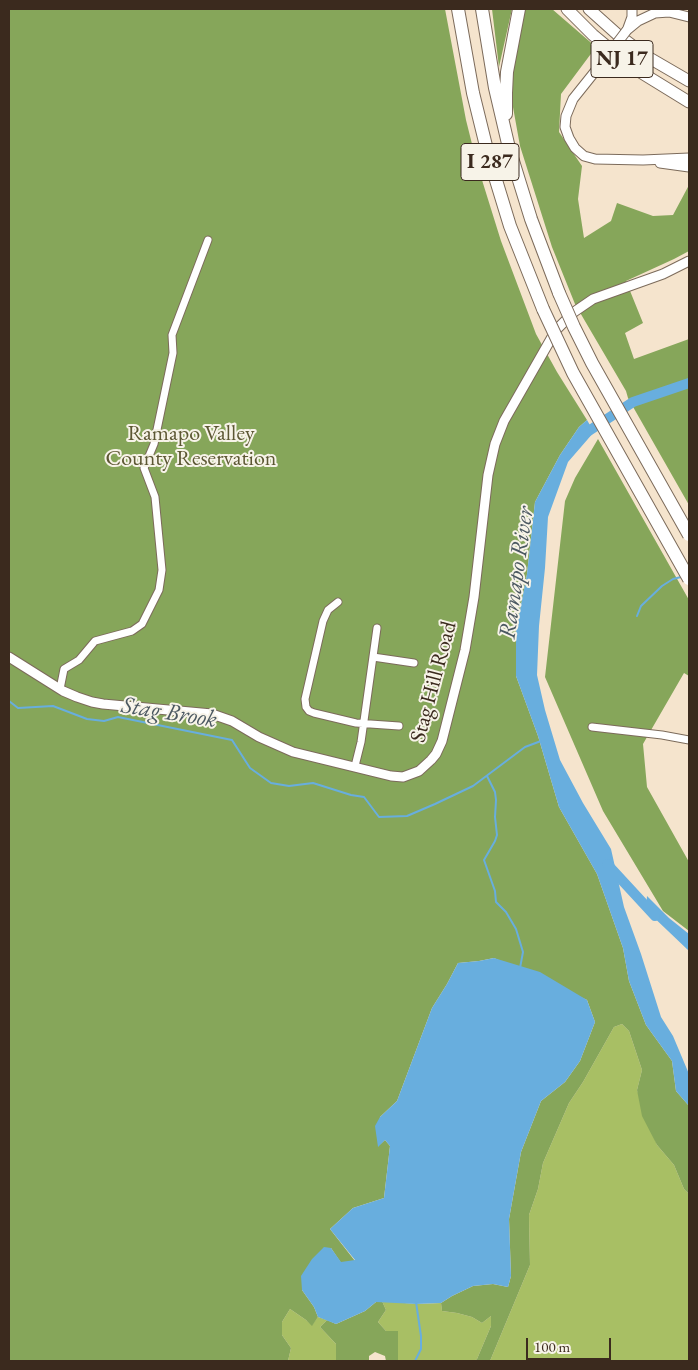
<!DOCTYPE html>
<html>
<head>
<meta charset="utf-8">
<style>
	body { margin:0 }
	#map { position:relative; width:698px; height:1370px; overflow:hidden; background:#f5e4cd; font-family:"EB Garamond",serif }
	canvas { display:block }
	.frame { position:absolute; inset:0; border:10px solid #3b2a1e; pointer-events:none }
	.scale { position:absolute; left:526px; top:1338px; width:85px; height:22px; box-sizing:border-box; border:2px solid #3b2a1e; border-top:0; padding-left:6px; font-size:15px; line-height:18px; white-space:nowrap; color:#3b2a1e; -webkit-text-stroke:4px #f7f3e8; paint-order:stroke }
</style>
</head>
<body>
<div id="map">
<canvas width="698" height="1370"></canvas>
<div class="frame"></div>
<div class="scale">100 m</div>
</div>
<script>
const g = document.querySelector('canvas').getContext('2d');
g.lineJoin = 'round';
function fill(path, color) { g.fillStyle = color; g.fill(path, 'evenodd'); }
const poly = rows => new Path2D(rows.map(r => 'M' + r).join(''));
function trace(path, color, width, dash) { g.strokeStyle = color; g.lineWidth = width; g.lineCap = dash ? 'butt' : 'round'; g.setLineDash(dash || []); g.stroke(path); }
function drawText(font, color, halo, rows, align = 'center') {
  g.font = font + ' "EB Garamond",serif'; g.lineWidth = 4; g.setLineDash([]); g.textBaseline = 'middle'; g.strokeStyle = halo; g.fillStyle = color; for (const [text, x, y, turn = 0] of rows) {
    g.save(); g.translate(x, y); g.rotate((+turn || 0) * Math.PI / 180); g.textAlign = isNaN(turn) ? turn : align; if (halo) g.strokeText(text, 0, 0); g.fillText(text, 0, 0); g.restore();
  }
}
fill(poly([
	[622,1024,629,1031,642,1070,637,1090,657,1145,674,1165,684,1189,689,1194,689,1361,490,1361,530,1265,529,1215,538,1189,543,1163,569,1103,583,1082,614,1027],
	[382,1301,416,1304,441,1303,442,1311,457,1313,472,1317,482,1323,491,1316,491,1326,477,1359,474,1361,398,1361,398,1331,386,1331,378,1322,386,1310],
	[290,1309,306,1320,312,1325,318,1317,327,1320,320,1327,336,1344,336,1361,288,1361,291,1348,282,1335,282,1322]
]), '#a8bf64');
fill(poly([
	[9,9,445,9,466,120,477,164,501,241,536,334,557,372,587,420,579,427,560,455,535,502,527,574,516,631,516,676,538,736,559,807,597,874,623,948,629,981,646,1025,672,1061,676,1091,689,1106,689,1194,684,1189,674,1165,657,1145,642,1116,637,1090,642,1070,629,1031,622,1024,614,1027,583,1082,569,1103,543,1163,538,1189,529,1215,530,1265,490,1361,474,1361,477,1359,491,1326,491,1316,482,1323,472,1317,457,1313,442,1311,441,1303,452,1296,473,1286,493,1284,508,1287,511,1276,509,1219,521,1152,541,1101,565,1082,580,1061,595,1022,587,1000,494,958,479,961,458,963,447,984,432,1008,397,1101,380,1117,378,1146,385,1140,390,1146,384,1198,353,1208,330,1229,355,1261,341,1263,331,1248,302,1290,314,1307,318,1317,312,1326,306,1320,290,1309,282,1322,282,1335,291,1348,288,1361,9,1361],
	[492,9,512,9,499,67],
	[523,9,552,9,596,47,561,94,559,132,582,166,578,199,584,238,611,221,617,203,653,216,673,215,689,185,689,251,674,259,626,281,643,323,625,333,634,359,689,339,689,505,628,398,626,391,575,304,552,247,520,146,511,96,512,66],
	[598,439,689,600,689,676,684,673,643,744,647,787,689,862,689,931,663,911,603,811,545,677,565,501,575,478],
	[382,1301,386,1310,378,1322,386,1331,398,1331,398,1361,386,1361,385,1356,375,1352,369,1356,369,1361,336,1361,336,1344,320,1327,327,1320,336,1324,365,1311,376,1302]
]), '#86a65a');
fill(poly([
	[587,420,594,432,568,462,548,517,545,568,539,626,537,675,545,710,560,760,583,803,611,849,624,907,641,954,661,1017,673,1036,689,1074,689,1106,676,1091,672,1061,646,1025,629,981,623,948,597,874,559,807,538,736,516,676,516,631,527,574,535,502,560,455,579,427],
	[647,896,669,918,689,934,689,951,646,910],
	[494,958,540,972,587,1000,595,1022,580,1061,565,1082,541,1101,521,1152,509,1219,511,1276,508,1287,493,1284,473,1286,452,1296,441,1303,416,1304,376,1302,365,1311,336,1324,318,1317,314,1307,302,1290,301,1276,312,1259,324,1247,331,1248,341,1262,355,1260,330,1229,353,1208,384,1198,390,1146,385,1140,378,1147,375,1126,380,1117,397,1101,432,1008,447,984,458,963,479,961]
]), '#68aede');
trace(poly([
	[637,616,641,606,662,586,673,579,681,577,682,578],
	[9,701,18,708,53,706,87,719,104,721,118,717,232,740,250,768,271,783,289,786,313,783,351,795,364,797,379,817,407,816,435,804,473,786,525,747,541,741],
	[487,776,495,792,496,800,495,817,497,835,495,841,484,860,495,891,496,902,506,912,516,929,523,952,520,968],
	[415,1361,421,1349,421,1336,416,1302]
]), '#68aede', 2);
trace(poly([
	[582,437,584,434,633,402,689,383],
	[607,864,655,916]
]), '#68aede', 10);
const minor = poly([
	[338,602,328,610,323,621,305,699,306,707,309,711,314,713,356,723,399,726],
	[373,657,414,663],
	[60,689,64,669,79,660,95,641,132,631,142,624,159,590,162,570,155,497,144,468,154,444,173,353,172,335,208,240],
	[592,727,662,735,689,740],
	[355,766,361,742,377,628]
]);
const tertiary = poly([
	[628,28,632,17,632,9],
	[627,30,638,21,655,13,669,12,689,17],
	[605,59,573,99,566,116,565,127,569,138,575,148,584,156,595,159,643,160,689,158],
	[660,163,689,167],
	[9,657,63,691,77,697,92,702,103,704,212,714,232,721,259,737,293,752,391,776,403,777,419,771,431,760,436,754,442,741,465,650,474,597,488,475,495,444,504,421,556,330,574,312,593,299,663,274,689,261]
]);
const trunk = poly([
	[567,9,593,35,622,59,637,70,689,102],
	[589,9,618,35,646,56,689,81]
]);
const motorway = poly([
	[458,9,473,93,488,154,510,226,543,309],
	[482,9,495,88,509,148,531,219,559,293],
	[506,114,506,93,507,72,519,9]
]);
trace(minor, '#7c6b5b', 9);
trace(tertiary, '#7c6b5b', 11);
trace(trunk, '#7c6b5b', 13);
trace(motorway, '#7c6b5b', 14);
trace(minor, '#fff', 7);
trace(tertiary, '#fff', 9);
trace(trunk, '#fff', 11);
trace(motorway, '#fff', 12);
const tertiaryBridge = poly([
	[605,59,627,30]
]);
const motorwayBridge = poly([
	[559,293,574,327,592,363,689,535],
	[543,309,573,373,689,579]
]);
trace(tertiaryBridge, '#7c6b5b', 11, []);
trace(motorwayBridge, '#7c6b5b', 14, []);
trace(tertiaryBridge, '#fff', 9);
trace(motorwayBridge, '#fff', 12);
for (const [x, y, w] of [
	[622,59,62],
	[490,162,58]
]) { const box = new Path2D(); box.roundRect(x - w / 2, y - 18.5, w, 37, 4); g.fillStyle = '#f7f3e8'; g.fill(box); trace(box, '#3b2a1e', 1); }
drawText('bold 21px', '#3b2a1e', null, [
	["NJ 17",622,59],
	["I 287",490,162]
]);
drawText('22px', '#5c5733', '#f7f3e8', [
	["Ramapo Valley",191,434],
	["County Reservation",191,459]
]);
drawText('22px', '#3b2a1e', '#f7f3e8', [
	["Stag Hill Road",434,682,-75]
]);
drawText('italic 24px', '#4b5861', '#f7f3e8', [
	["Ramapo River",517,573,-82],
	["Stag Brook",169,713,9]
]);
</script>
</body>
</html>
